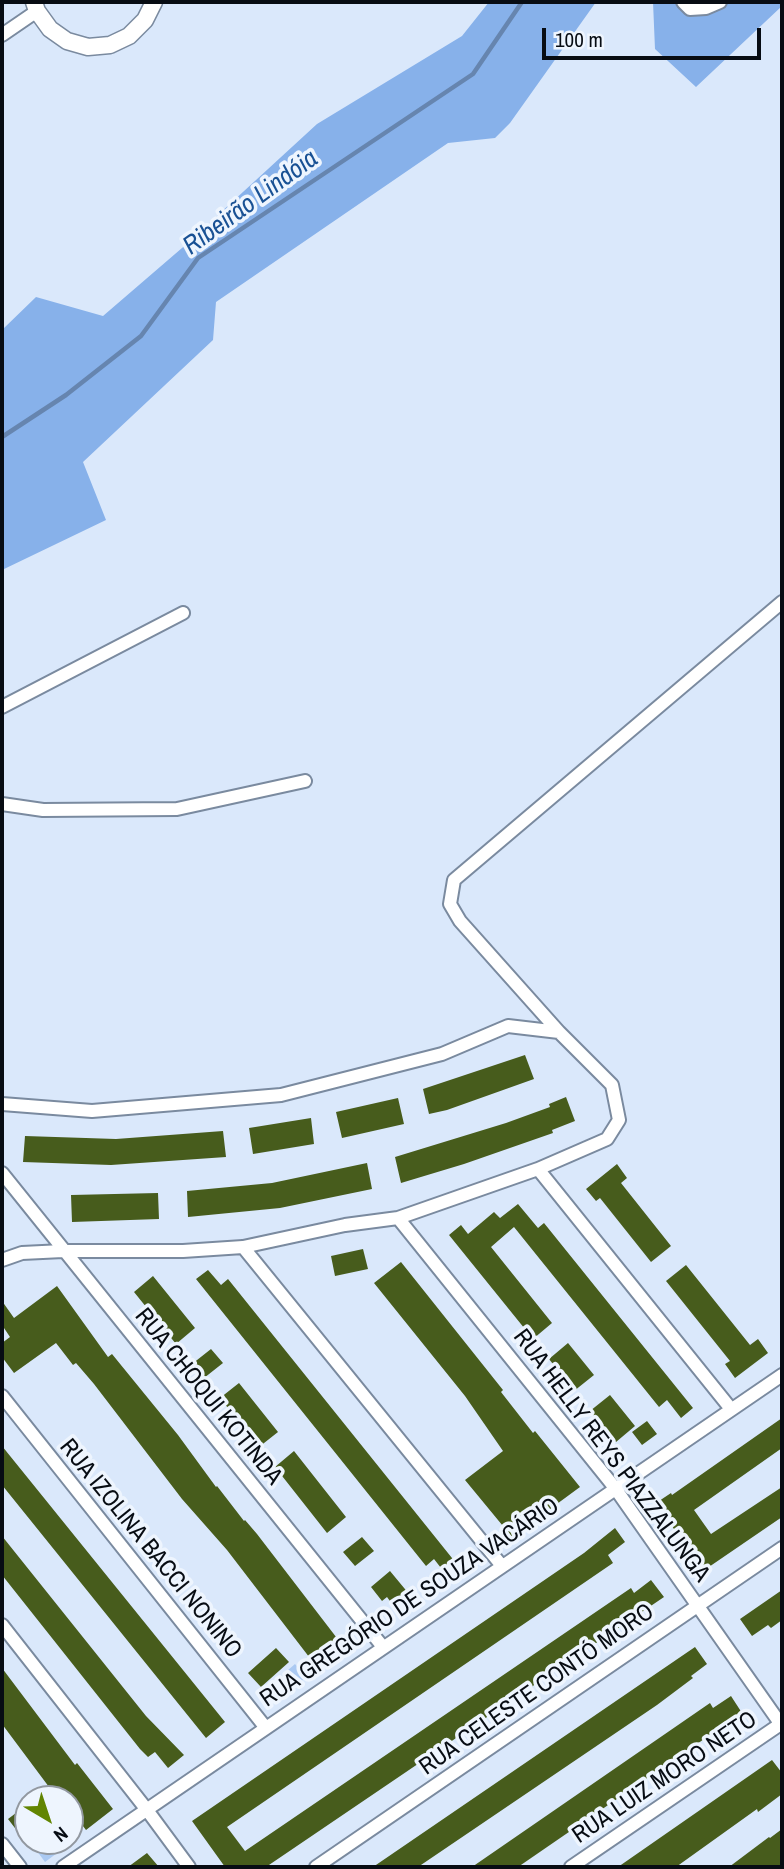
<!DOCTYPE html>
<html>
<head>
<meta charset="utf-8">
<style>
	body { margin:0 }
	#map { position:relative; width:784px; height:1869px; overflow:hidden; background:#dae8fb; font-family:"Archivo Narrow",sans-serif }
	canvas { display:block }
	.frame { position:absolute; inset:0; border:4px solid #070c13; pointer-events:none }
	.north { position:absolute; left:14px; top:1785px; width:70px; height:70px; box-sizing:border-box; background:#eef5fe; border:2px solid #9298a0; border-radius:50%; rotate:141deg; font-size:19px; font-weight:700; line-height:28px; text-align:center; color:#070c13 }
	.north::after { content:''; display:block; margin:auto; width:24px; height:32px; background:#628502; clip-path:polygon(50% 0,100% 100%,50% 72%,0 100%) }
	.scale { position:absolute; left:542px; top:28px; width:219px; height:32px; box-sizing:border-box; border:4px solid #070c13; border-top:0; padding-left:9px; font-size:21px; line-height:24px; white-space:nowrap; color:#070c13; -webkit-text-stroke:5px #eef5fe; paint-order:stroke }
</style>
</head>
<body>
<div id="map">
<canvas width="784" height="1869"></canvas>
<div class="frame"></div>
<div class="north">N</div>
<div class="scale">100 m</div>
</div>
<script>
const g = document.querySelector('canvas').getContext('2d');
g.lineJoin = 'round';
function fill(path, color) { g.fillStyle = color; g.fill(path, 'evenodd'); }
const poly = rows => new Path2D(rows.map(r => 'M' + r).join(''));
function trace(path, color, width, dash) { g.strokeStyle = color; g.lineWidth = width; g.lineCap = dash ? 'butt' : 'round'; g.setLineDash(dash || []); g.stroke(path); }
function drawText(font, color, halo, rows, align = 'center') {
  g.font = font + ' "Archivo Narrow",sans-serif'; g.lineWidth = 7; g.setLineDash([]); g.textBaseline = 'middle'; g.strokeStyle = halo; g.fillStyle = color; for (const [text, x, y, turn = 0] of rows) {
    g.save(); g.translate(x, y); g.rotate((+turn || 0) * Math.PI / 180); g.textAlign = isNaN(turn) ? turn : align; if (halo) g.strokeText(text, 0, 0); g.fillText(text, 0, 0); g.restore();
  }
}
fill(poly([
	[295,1664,306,1677,276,1703,265,1690],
	[70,1831,76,1839,45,1862,34,1847,42,1841,70,1841]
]), '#aac9f2');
fill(poly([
	[489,2,596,2,510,123,495,138,448,143,216,302,213,340,83,462,106,520,2,570,2,330,36,297,103,316,182,248,317,124,462,36],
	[653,2,782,2,782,6,696,87,655,49]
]), '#87b1ea');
trace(poly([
	[2,437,66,395,141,336,198,258,473,74,522,2]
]), '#6685af', 4.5);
fill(poly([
	[525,1055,534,1079,447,1110,429,1114,423,1089],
	[566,1097,575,1121,552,1130,553,1133,464,1164,401,1183,395,1157,506,1123,550,1107,549,1104],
	[398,1098,404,1124,342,1138,336,1112],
	[311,1118,314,1144,253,1154,249,1128],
	[223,1131,226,1157,111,1165,23,1162,25,1136,116,1139],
	[367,1163,372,1189,280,1208,188,1217,187,1191,272,1183],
	[617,1164,627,1178,621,1183,671,1246,651,1262,600,1198,596,1201,586,1189],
	[158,1193,159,1219,72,1222,71,1195],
	[518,1204,538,1228,544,1223,693,1408,681,1418,667,1400,659,1407,514,1227,491,1247,552,1323,533,1339,449,1235,461,1225,468,1234,494,1212,500,1218],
	[363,1249,368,1269,335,1276,331,1256],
	[401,1262,495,1380,503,1390,501,1392,533,1433,535,1431,580,1487,512,1537,465,1480,503,1451,465,1396,374,1283],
	[686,1265,750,1345,758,1339,768,1353,735,1378,725,1364,730,1361,666,1281],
	[208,1270,221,1285,228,1279,460,1568,448,1577,434,1559,426,1566,196,1279],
	[153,1276,195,1328,176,1344,134,1292],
	[57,1286,108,1357,112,1354,178,1435,216,1487,217,1486,244,1521,245,1520,257,1534,343,1646,316,1666,227,1550,182,1499,94,1384,76,1363,73,1365,56,1343,14,1373,2,1357,2,1343,10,1337,2,1325,2,1301,14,1318],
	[568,1343,594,1375,574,1391,549,1359],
	[211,1349,223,1363,204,1378,192,1364],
	[239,1383,278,1432,259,1447,220,1398],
	[610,1395,635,1426,616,1442,590,1411],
	[782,1418,782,1448,694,1510,711,1534,782,1487,782,1517,703,1571,656,1503,671,1493,672,1495],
	[647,1421,657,1434,642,1445,632,1432],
	[2,1446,225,1722,206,1738,2,1485],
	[294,1451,346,1517,327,1533,275,1467],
	[615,1528,625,1542,608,1555,613,1563,227,1827,245,1851,631,1588,634,1593,651,1580,664,1597,266,1867,225,1867,192,1821,584,1553],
	[2,1536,146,1716,184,1755,168,1768,155,1752,148,1757,140,1749,2,1575],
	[362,1537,374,1551,355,1566,343,1552],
	[390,1571,414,1600,398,1612,387,1597,382,1601,371,1587],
	[782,1590,782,1620,771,1628,768,1625,752,1636,740,1619],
	[695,1647,707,1664,691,1676,693,1678,657,1705,418,1867,373,1867],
	[276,1648,289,1662,261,1687,248,1673],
	[2,1668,75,1765,77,1763,113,1809,86,1830,70,1809,70,1799,34,1799,49,1787,2,1724],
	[731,1696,742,1713,518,1867,472,1867,710,1703,713,1708],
	[772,1760,782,1773,782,1794,758,1812,757,1809,676,1867,618,1867],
	[28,1804,28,1845,8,1819],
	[782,1829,782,1867,729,1867,769,1837,770,1838],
	[147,1853,159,1867,128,1867]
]), '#475c1c');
const minor = poly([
	[683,2,690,9,706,8,720,2],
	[2,35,37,11],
	[2,707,183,613],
	[2,804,43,810,177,809,305,781],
	[2,1104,92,1111,281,1095,442,1054,508,1026,559,1032],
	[538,1169,731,1409],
	[2,1173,383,1647],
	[398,1218,615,1488,782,1726],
	[243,1247,502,1566],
	[2,1260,22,1253,63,1251,183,1251,243,1247,345,1225,398,1218,538,1169,607,1139,619,1120,612,1085,559,1032,460,921,450,904,454,880,782,602],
	[2,1396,266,1728],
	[2,1625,147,1810,189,1867],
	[2,1844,20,1867],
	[63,1867,782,1375],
	[316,1867,782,1548],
	[571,1867,782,1723]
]);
const tertiary = poly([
	[34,2,37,11,50,29,67,41,88,47,110,45,129,36,145,20,154,2]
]);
trace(minor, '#7a8a9f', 16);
trace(tertiary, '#7a8a9f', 19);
trace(minor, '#fff', 12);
trace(tertiary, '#fff', 16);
drawText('24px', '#070c13', '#eef5fe', [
	["RUA CHOQUI KOTINDA",208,1397,51],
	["RUA HELLY REYS PIAZZALUNGA",611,1456,53],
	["RUA IZOLINA BACCI NONINO",150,1549,51],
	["RUA GREGÓRIO DE SOUZA VACÁRIO",410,1603,-34],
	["RUA CELESTE CONTÓ MORO",537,1690,-35],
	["RUA LUIZ MORO NETO",665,1778,-34]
]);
drawText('italic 26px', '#195194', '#eef5fe', [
	["Ribeirão Lindóia",251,203,-36]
]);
</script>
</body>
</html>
